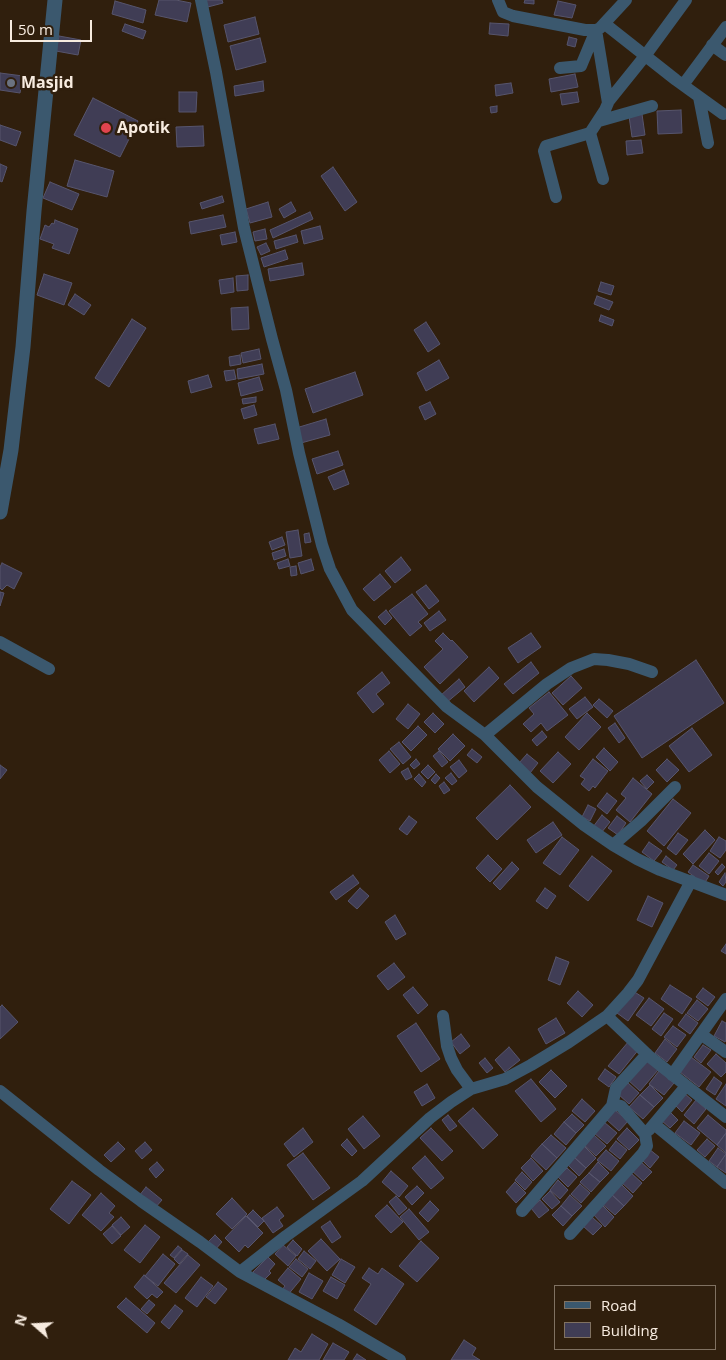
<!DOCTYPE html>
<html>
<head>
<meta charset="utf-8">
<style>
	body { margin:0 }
	#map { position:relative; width:726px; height:1360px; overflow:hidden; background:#301f0d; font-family:"Open Sans",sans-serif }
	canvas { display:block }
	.legend { position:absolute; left:554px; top:1285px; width:162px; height:65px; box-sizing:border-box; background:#301f0d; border:1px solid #807161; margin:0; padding:6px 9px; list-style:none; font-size:15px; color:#f7ebdf }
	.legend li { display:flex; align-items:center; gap:10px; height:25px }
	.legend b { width:25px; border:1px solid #807161 }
	.north { position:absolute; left:10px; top:1300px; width:50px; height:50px; -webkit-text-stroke:4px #301f0d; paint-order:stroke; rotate:289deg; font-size:14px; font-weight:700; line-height:20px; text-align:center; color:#f7ebdf }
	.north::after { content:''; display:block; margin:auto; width:18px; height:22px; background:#f7ebdf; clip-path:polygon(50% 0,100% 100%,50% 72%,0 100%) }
	.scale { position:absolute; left:10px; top:20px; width:82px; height:22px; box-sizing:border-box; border:2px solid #f7ebdf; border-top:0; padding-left:6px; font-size:15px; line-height:18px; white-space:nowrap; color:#f7ebdf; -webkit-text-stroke:4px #301f0d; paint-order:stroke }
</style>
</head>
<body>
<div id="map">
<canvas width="726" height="1360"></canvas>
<ul class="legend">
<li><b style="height:6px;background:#3b586e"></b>Road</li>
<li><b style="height:14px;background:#403d55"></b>Building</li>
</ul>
<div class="north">N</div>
<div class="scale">50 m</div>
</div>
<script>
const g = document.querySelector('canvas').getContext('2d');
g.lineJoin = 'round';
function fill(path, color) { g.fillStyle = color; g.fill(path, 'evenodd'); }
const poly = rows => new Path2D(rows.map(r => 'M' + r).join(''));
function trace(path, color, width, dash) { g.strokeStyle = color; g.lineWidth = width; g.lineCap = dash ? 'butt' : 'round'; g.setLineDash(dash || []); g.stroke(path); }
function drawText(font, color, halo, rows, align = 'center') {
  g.font = font + ' "Open Sans",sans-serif'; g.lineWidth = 5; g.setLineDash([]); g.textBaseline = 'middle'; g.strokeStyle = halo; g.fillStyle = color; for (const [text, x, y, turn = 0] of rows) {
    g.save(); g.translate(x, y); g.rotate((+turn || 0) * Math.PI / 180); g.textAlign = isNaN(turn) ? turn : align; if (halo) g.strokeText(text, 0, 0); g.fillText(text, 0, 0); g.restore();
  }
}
const building = poly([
	[159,0,176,0,191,3,187,22,155,15,159,0],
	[202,0,222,0,223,3,204,8,202,0],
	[525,0,534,0,534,4,524,3,525,0],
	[115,1,146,10,143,23,112,14,115,1],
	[558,1,576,5,572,18,554,15,558,1],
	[255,17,259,34,228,42,224,25,255,17],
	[490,23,509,24,508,36,489,34,490,23],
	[125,24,146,31,143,39,122,31,125,24],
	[59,36,81,40,78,55,56,51,59,36],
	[569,37,577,39,575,47,567,45,569,37],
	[260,38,266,62,236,70,230,46,260,38],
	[0,73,23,76,20,93,0,90,0,73],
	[575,74,578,87,551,92,549,79,575,74],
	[263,81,264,91,235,96,234,86,263,81],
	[511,83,513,93,496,96,495,85,511,83],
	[179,92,197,92,196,112,179,112,179,92],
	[577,92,579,102,562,105,560,94,577,92],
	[93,98,138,121,120,157,74,135,93,98],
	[497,106,497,112,491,113,490,107,497,106],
	[681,110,682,133,658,134,657,111,681,110],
	[642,114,645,135,632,137,629,116,642,114],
	[0,125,21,132,16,146,0,140,0,125],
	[203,126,204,146,177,147,176,127,203,126],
	[641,140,643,153,627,155,626,141,641,140],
	[75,160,114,171,107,197,67,186,75,160],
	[0,164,7,167,2,182,0,181,0,164],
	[333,167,357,202,345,211,321,176,333,167],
	[50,182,79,194,72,210,43,198,50,182],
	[222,196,224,202,202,209,200,203,222,196],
	[268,202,272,217,250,223,246,209,268,202],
	[291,202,296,211,284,218,279,209,291,202],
	[310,212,313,219,273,238,270,230,310,212],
	[223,215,226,227,191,234,189,222,223,215],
	[55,220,78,229,69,254,52,248,54,244,40,239,45,225,49,227,52,223,54,224,55,220],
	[320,226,323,239,304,244,301,231,320,226],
	[265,229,267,239,255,241,253,232,265,229],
	[235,232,237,242,222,245,220,235,235,232],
	[296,235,298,242,276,249,274,241,296,235],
	[266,243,270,251,261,255,257,247,266,243],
	[285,250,288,259,264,267,261,258,285,250],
	[302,263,304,275,270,281,268,269,302,263],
	[44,274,72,283,64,305,37,295,44,274],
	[248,275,248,290,237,291,236,276,248,275],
	[233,278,234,292,221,294,219,280,233,278],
	[601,282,614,286,611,295,598,291,601,282],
	[75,294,91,305,84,315,68,305,75,294],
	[597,296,613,302,609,310,594,304,597,296],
	[248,307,249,329,232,330,231,308,248,307],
	[601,315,614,320,612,326,599,321,601,315],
	[132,319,146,328,109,387,95,378,132,319],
	[426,322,440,344,428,352,414,330,426,322],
	[259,349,261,359,243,363,241,353,259,349],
	[240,355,241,364,230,366,229,357,240,355],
	[439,360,449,378,426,391,417,373,439,360],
	[262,364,264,374,238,379,237,369,262,364],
	[234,370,236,379,226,381,224,371,234,370],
	[355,372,363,395,313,413,305,389,355,372],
	[208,375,212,387,191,393,188,381,208,375],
	[259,377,263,390,241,396,238,383,259,377],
	[256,397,256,402,243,404,242,399,256,397],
	[430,402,436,414,425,420,419,407,430,402],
	[254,405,257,415,244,419,241,409,254,405],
	[326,419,330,435,301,443,296,428,326,419],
	[275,424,279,439,258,444,254,429,275,424],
	[338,451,343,465,317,474,312,459,338,451],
	[344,470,349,484,334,490,328,477,344,470],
	[298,530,302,556,290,558,286,532,298,530],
	[309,533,311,542,305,543,304,534,309,533],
	[282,537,285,545,272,550,269,542,282,537],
	[284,549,286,556,274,560,272,553,284,549],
	[401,557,411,570,395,583,385,571,401,557],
	[288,559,290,566,279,569,277,563,288,559],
	[311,559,314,570,301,574,298,563,311,559],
	[2,563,22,573,14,589,7,585,2,590,0,588,0,567,2,563],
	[296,566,297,575,291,576,290,567,296,566],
	[380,574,391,587,374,601,363,589,380,574],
	[426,585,439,601,429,609,416,592,426,585],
	[0,592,4,593,0,606,0,592],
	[412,594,428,614,418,622,422,626,410,636,389,611,412,594],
	[386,610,392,618,385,625,378,617,386,610],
	[439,611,446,620,430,631,424,623,439,611],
	[443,633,451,641,452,640,468,657,440,684,424,667,443,649,435,641,443,633],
	[531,633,541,647,518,663,508,648,531,633],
	[696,660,724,703,642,758,614,716,696,660],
	[531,662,539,673,513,694,504,684,531,662],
	[489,667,499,678,474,702,464,691,489,667],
	[382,672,390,683,376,694,384,704,373,713,357,693,382,672],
	[571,676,582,688,563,705,552,693,571,676],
	[459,679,465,687,446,703,440,696,459,679],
	[549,692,568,715,547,731,541,723,531,732,523,724,534,714,529,708,549,692],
	[585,697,593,707,577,719,569,709,585,697],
	[599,699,613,711,607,718,593,705,599,699],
	[408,704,420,714,408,729,396,719,408,704],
	[433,713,444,724,435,733,424,722,433,713],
	[587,713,601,727,579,750,565,737,587,713],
	[615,723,625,738,619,743,608,728,615,723],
	[418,726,427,735,411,751,402,742,418,726],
	[692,728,712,755,689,772,669,746,692,728],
	[542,731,547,737,537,746,532,740,542,731],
	[453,734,465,746,450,761,438,749,453,734],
	[399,742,411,757,403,764,390,749,399,742],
	[604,748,618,762,610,771,596,757,604,748],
	[472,749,482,757,477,763,467,755,472,749],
	[389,751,400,764,390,773,379,760,389,751],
	[439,751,448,762,442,767,433,756,439,751],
	[558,752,571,764,553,783,540,771,558,752],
	[527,754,538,763,530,773,519,763,527,754],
	[416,759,420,764,414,769,410,765,416,759],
	[593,759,608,771,595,788,593,786,589,791,581,784,585,779,580,776,593,759],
	[667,759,679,770,667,782,656,770,667,759],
	[459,760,467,771,459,778,450,767,459,760],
	[0,765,7,770,0,779,0,765],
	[428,765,435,772,428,779,421,772,428,765],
	[408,768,412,777,406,780,401,772,408,768],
	[451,773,457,781,452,785,445,778,451,773],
	[419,774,426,782,422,787,414,779,419,774],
	[436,774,440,778,435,784,431,780,436,774],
	[647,775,654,782,647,789,640,781,647,775],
	[633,778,652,794,630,822,616,810,626,798,621,794,633,778],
	[444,782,450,790,444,794,439,786,444,782],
	[510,785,531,807,497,840,476,818,510,785],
	[607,793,617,801,607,814,597,806,607,793],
	[673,799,691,813,664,846,647,831,673,799],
	[588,805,596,809,590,821,582,817,588,805],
	[602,815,610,822,601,833,593,827,602,815],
	[409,816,417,822,407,835,399,829,409,816],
	[617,816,626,823,618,835,608,828,617,816],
	[553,822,562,835,536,853,527,840,553,822],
	[705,830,715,840,693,864,683,854,705,830],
	[678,833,688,840,676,855,667,848,678,833],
	[562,837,579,850,560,875,543,863,562,837],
	[719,837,726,841,726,850,720,858,710,851,719,837],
	[649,842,662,851,654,861,642,852,649,842],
	[709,853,719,861,709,874,699,866,709,853],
	[488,855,502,869,490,882,476,868,488,855],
	[592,856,612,871,588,901,569,886,592,856],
	[666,856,677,865,673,870,662,862,666,856],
	[512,862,519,869,500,890,493,883,512,862],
	[722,864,725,867,718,875,715,872,722,864],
	[693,865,709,876,704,884,688,872,693,865],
	[725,873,726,882,723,886,719,882,725,873],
	[353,875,359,883,336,900,330,892,353,875],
	[360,888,369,896,357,909,348,901,360,888],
	[545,888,556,896,547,909,536,901,545,888],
	[648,896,663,903,652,927,637,920,648,896],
	[395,915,406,934,396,940,385,922,395,915],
	[726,944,726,954,721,951,726,944],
	[556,957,569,962,560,985,548,980,556,957],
	[394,963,405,977,388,990,377,976,394,963],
	[670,985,692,999,682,1014,661,999,670,985],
	[413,987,428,1005,418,1014,403,995,413,987],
	[703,988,715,997,708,1006,696,997,703,988],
	[578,991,593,1005,582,1017,567,1003,578,991],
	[633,991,644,998,628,1021,617,1013,633,991],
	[649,998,664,1009,651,1026,636,1015,649,998],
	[697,1000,708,1009,698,1021,687,1013,697,1000],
	[2,1005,18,1022,0,1039,0,1007,2,1005],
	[664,1013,673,1019,661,1036,652,1029,664,1013],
	[686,1014,698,1023,690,1034,678,1025,686,1014],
	[556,1018,565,1033,546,1044,538,1029,556,1018],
	[722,1021,726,1023,726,1040,725,1042,714,1036,722,1021],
	[416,1023,440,1059,421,1072,397,1036,416,1023],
	[673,1026,686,1035,677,1047,664,1037,673,1026],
	[461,1034,470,1046,460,1054,451,1042,461,1034],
	[665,1039,677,1049,667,1062,655,1053,665,1039],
	[629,1041,639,1049,619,1074,608,1066,629,1041],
	[703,1045,711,1050,701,1063,694,1057,703,1045],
	[509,1047,520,1060,505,1072,495,1060,509,1047],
	[716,1054,726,1063,726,1072,721,1077,707,1064,716,1054],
	[691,1057,711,1072,699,1087,680,1072,691,1057],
	[485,1058,493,1068,487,1073,479,1063,485,1058],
	[646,1059,658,1070,640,1091,628,1080,646,1059],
	[605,1069,616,1077,609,1087,598,1079,605,1069],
	[551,1070,567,1086,555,1098,539,1082,551,1070],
	[659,1071,674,1083,664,1095,649,1084,659,1071],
	[714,1077,722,1083,715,1095,706,1089,714,1077],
	[531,1079,556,1109,541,1122,515,1091,531,1079],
	[627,1082,639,1093,629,1104,617,1093,627,1082],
	[427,1084,435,1098,422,1106,414,1092,427,1084],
	[726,1084,726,1106,716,1099,726,1084],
	[650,1085,663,1098,654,1107,640,1095,650,1085],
	[684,1093,692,1100,682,1112,674,1104,684,1093],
	[640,1095,654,1107,643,1119,629,1107,640,1095],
	[582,1099,595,1111,585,1122,572,1111,582,1099],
	[696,1100,706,1109,694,1124,684,1115,696,1100],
	[473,1108,498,1135,483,1149,458,1121,473,1108],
	[615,1110,628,1121,619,1131,606,1119,615,1110],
	[669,1111,678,1120,670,1128,661,1120,669,1111],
	[572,1114,584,1125,576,1133,564,1122,572,1114],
	[448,1115,457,1126,450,1131,442,1120,448,1115],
	[708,1115,726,1130,726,1133,717,1145,697,1128,708,1115],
	[363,1116,380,1136,364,1149,348,1129,363,1116],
	[684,1121,700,1133,691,1145,675,1133,684,1121],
	[564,1122,576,1133,566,1145,554,1134,564,1122],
	[604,1122,617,1133,607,1144,594,1133,604,1122],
	[303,1128,313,1142,294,1157,284,1144,303,1128],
	[431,1128,453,1151,442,1161,420,1138,431,1128],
	[627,1128,639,1140,629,1150,617,1139,627,1128],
	[726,1133,726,1153,717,1145,726,1133],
	[551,1135,566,1148,557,1158,542,1144,551,1135],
	[594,1135,606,1146,596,1156,584,1145,594,1135],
	[347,1139,357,1151,352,1156,341,1145,347,1139],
	[707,1139,715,1146,705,1157,697,1150,707,1139],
	[616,1141,627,1150,620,1159,609,1150,616,1141],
	[118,1142,125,1149,111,1162,104,1155,118,1142],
	[145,1142,152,1150,142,1159,135,1151,145,1142],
	[542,1144,557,1158,546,1170,531,1156,542,1144],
	[584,1146,596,1158,586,1168,574,1157,584,1146],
	[718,1148,726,1154,717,1167,709,1161,718,1148],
	[649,1149,659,1157,650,1168,641,1159,649,1149],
	[606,1150,619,1161,611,1171,597,1160,606,1150],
	[303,1153,330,1188,313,1200,287,1165,303,1153],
	[726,1154,726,1173,717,1167,726,1154],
	[425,1156,444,1178,431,1189,412,1168,425,1156],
	[574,1157,586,1168,579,1176,567,1164,574,1157],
	[531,1158,543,1171,533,1181,521,1168,531,1158],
	[640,1161,652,1172,643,1181,631,1170,640,1161],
	[157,1162,164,1170,156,1178,149,1169,157,1162],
	[598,1162,609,1173,600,1182,589,1173,598,1162],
	[567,1168,577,1177,568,1187,558,1177,567,1168],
	[391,1171,408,1186,399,1197,382,1182,391,1171],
	[522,1172,532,1182,525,1190,515,1180,522,1172],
	[630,1172,642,1183,633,1193,621,1182,630,1172],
	[589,1173,600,1182,591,1192,580,1182,589,1173],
	[558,1180,568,1190,560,1199,550,1190,558,1180],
	[72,1181,91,1195,69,1224,50,1209,72,1181],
	[515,1182,526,1193,516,1203,506,1192,515,1182],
	[620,1183,633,1196,624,1206,610,1193,620,1183],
	[580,1184,590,1193,581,1203,571,1194,580,1184],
	[417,1186,424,1193,412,1205,405,1197,417,1186],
	[146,1187,162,1200,154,1209,139,1196,146,1187],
	[550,1191,560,1202,552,1209,542,1199,550,1191],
	[101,1193,115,1206,109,1213,114,1217,101,1231,82,1215,101,1193],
	[610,1193,624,1206,615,1215,601,1203,610,1193],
	[570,1195,582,1206,572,1216,561,1206,570,1195],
	[396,1196,407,1208,399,1215,389,1202,396,1196],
	[232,1198,247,1214,232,1229,216,1214,232,1198],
	[540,1200,549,1210,539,1218,531,1208,540,1200],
	[430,1201,439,1210,428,1222,419,1213,430,1201],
	[387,1205,403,1222,391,1233,375,1216,387,1205],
	[602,1205,614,1217,605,1227,593,1214,602,1205],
	[561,1206,572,1216,563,1226,552,1215,561,1206],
	[277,1207,284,1216,279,1220,283,1226,273,1233,262,1218,277,1207],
	[409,1209,429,1232,419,1240,400,1217,409,1209],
	[253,1210,264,1221,258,1227,247,1216,253,1210],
	[246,1216,263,1233,248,1248,245,1245,239,1252,225,1238,246,1216],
	[121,1217,130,1227,121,1235,112,1225,121,1217],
	[592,1217,602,1226,593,1235,583,1226,592,1217],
	[330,1221,341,1237,332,1243,321,1227,330,1221],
	[145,1225,160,1237,140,1263,124,1250,145,1225],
	[112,1226,121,1236,112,1244,103,1234,112,1226],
	[215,1235,222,1242,214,1251,206,1244,215,1235],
	[321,1239,340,1259,327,1271,308,1251,321,1239],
	[293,1240,302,1249,297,1256,287,1247,293,1240],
	[421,1241,439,1258,417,1282,399,1266,421,1241],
	[283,1245,296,1256,288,1266,275,1254,283,1245],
	[178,1246,182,1249,174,1258,170,1255,178,1246],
	[182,1250,188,1254,179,1264,174,1259,182,1250],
	[304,1251,316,1261,310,1269,298,1259,304,1251],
	[163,1254,175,1264,158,1286,145,1276,163,1254],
	[188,1255,200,1265,176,1293,164,1283,188,1255],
	[268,1257,275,1264,269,1271,271,1273,262,1282,253,1272,268,1257],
	[296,1259,308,1269,302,1277,289,1267,296,1259],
	[341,1259,355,1267,345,1283,332,1275,341,1259],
	[288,1268,301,1279,287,1296,281,1291,285,1286,278,1280,288,1268],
	[369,1268,378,1274,382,1268,404,1284,376,1325,354,1310,371,1284,362,1278,369,1268],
	[309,1273,323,1281,312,1299,299,1292,309,1273],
	[144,1275,163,1292,157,1298,152,1294,147,1299,134,1287,144,1275],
	[201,1277,213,1286,197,1307,185,1298,201,1277],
	[331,1277,345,1285,337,1299,323,1291,331,1277],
	[218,1282,227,1289,215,1304,206,1297,218,1282],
	[126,1298,155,1323,147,1333,117,1307,126,1298],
	[149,1300,155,1305,147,1314,141,1309,149,1300],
	[175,1305,183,1311,169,1329,161,1322,175,1305],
	[312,1334,328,1344,319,1360,288,1360,295,1348,301,1352,312,1334],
	[464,1340,476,1348,472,1355,480,1360,451,1360,464,1340],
	[333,1343,349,1352,344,1360,323,1360,333,1343],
	[357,1354,366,1360,353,1360,357,1354]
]);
fill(building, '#403d55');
trace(building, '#57556d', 1);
trace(poly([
	[201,0,216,72,244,228,272,339,286,390,299,453,322,545,330,569,352,610,447,707,485,735,537,787,584,825,613,845,637,859,660,870,726,895],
	[498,0,503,12,513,16,585,30,596,30,600,28,626,0],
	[605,24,676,80,723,114],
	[712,45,726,55],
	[560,68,581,66,596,30],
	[683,85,726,27],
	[699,97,708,143],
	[608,102,645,56,686,0],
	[599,121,652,106],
	[590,133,603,179],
	[556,197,544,151,546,146,590,133,605,110,608,103,596,30],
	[0,642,49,669],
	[485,735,547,684,571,668,594,659,608,660,629,664,652,672],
	[613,845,641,821,675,787],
	[443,1016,447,1046,451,1058,457,1070,471,1089],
	[607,1016,650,1057,726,1117],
	[702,1035,726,1052],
	[672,1075,726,999],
	[0,1091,99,1170,141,1201,200,1242,240,1272,338,1324,400,1360],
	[612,1106,616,1088,647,1054],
	[654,1124,726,1183],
	[649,1130,686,1086],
	[522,1211,612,1106,617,1105,621,1106,645,1134,647,1146,643,1153,570,1234],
	[240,1272,286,1236,362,1181,430,1118,451,1102,471,1089,505,1079,531,1065,569,1042,607,1016,628,993,638,980,691,881]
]), '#3b586e', 12);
trace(poly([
	[0,512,11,450,23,347,34,211,55,0]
]), '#3b586e', 15);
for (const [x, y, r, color] of [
	[11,83,5,"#6b7280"],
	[106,128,6,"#e0444e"]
]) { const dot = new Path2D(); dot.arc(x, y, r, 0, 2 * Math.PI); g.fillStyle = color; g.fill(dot); trace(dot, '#301f0d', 2); }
drawText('bold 16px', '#f7ebdf', '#301f0d', [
	["Masjid",21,83],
	["Apotik",117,128]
], 'left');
</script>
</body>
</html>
